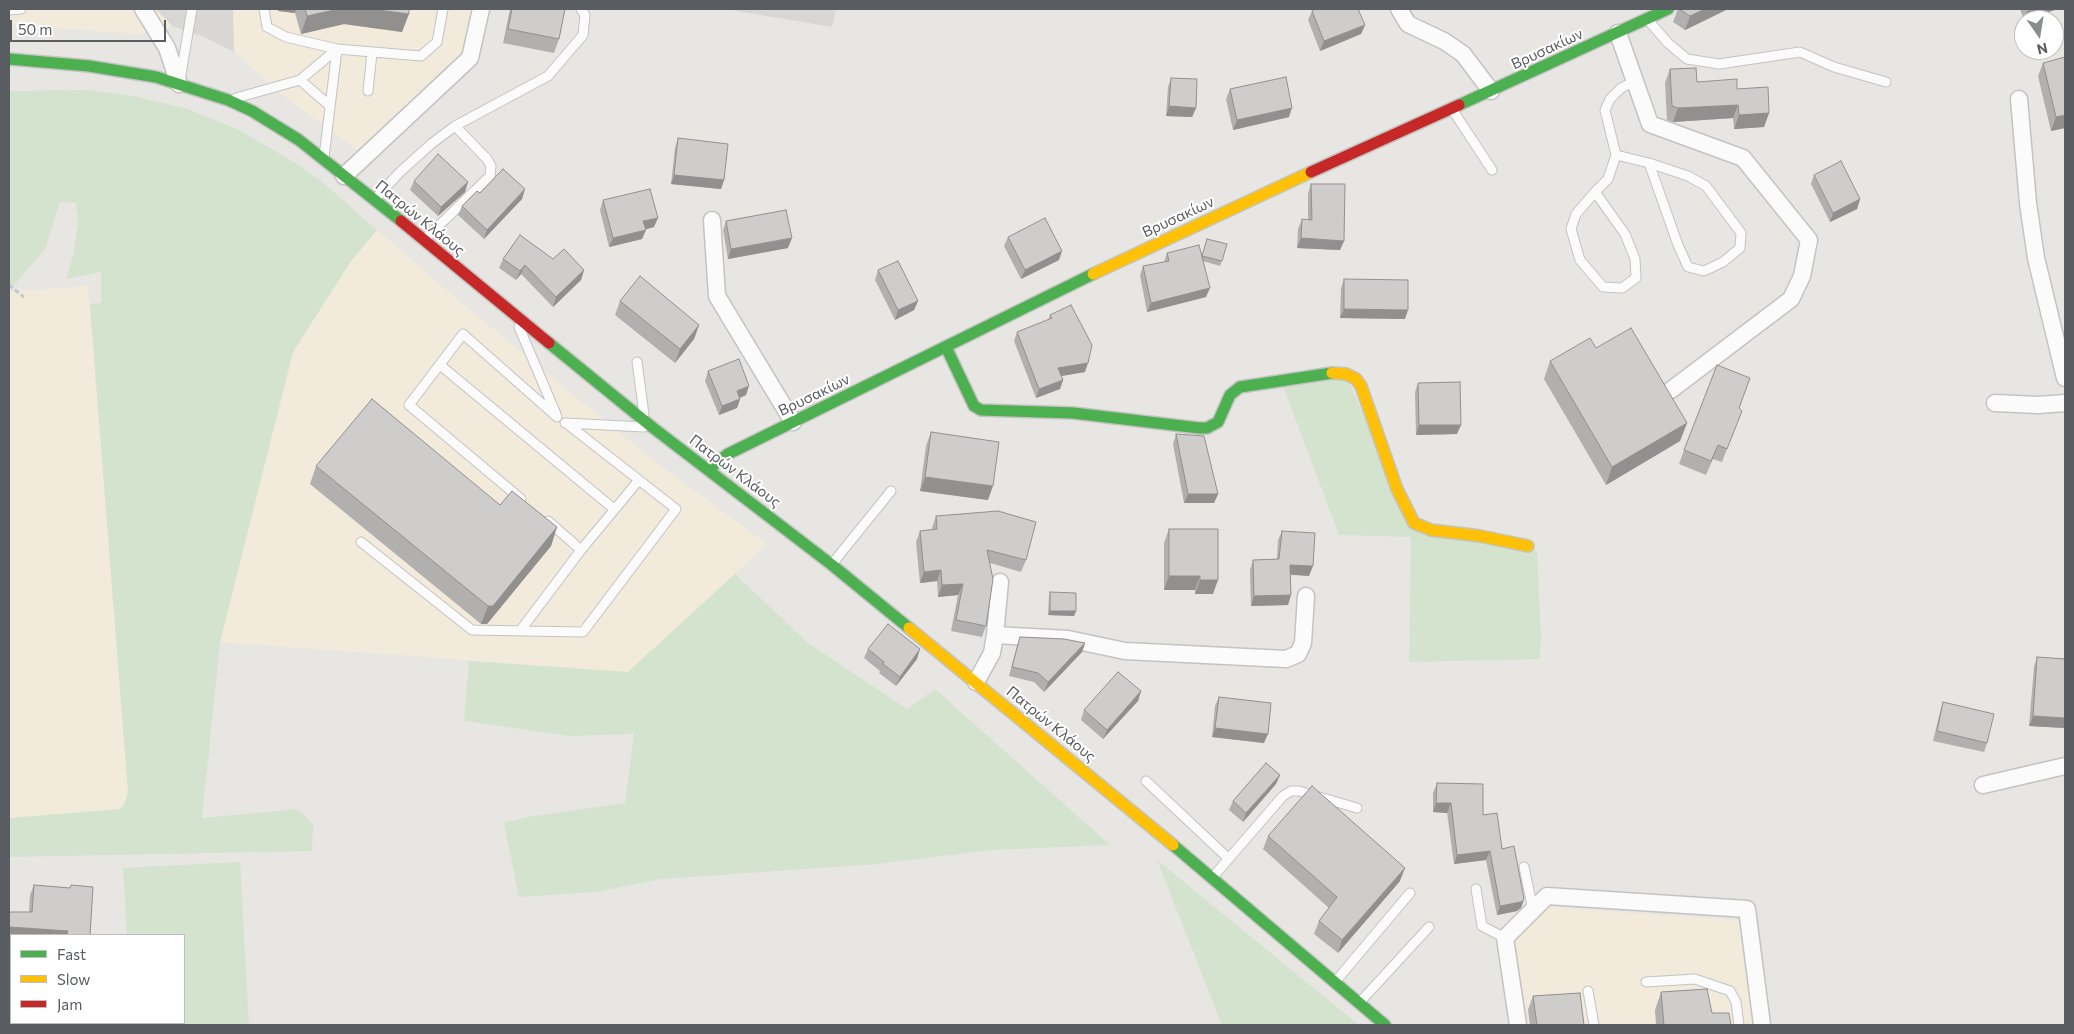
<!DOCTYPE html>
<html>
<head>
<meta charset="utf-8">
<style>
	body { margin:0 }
	#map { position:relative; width:2074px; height:1034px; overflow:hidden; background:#e8e6e2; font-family:Commissioner,sans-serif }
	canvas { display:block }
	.frame { position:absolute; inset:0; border:10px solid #595c60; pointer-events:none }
	.legend { position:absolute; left:10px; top:934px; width:175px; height:90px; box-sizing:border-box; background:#fff; border:1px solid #bdbebf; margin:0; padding:6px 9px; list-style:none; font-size:15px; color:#595c60 }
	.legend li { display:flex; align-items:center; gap:10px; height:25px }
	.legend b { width:25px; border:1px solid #bdbebf }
	.north { position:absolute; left:2014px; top:10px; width:50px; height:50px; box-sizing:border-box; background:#fff; border:1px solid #bdbebf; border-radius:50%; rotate:167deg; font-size:14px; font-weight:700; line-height:20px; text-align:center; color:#595c60 }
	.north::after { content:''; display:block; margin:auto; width:18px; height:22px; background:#8b8c8e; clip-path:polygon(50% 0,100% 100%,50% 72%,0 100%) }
	.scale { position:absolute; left:10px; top:20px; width:156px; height:22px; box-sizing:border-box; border:2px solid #595c60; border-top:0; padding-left:6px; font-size:15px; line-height:18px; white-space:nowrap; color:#595c60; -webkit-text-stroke:4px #fff; paint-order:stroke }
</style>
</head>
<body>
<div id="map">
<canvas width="2074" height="1034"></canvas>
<div class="frame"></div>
<ul class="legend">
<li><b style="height:6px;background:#4caf50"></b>Fast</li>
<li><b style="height:6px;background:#ffc107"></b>Slow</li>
<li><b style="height:6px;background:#c62828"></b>Jam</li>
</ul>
<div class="north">N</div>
<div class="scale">50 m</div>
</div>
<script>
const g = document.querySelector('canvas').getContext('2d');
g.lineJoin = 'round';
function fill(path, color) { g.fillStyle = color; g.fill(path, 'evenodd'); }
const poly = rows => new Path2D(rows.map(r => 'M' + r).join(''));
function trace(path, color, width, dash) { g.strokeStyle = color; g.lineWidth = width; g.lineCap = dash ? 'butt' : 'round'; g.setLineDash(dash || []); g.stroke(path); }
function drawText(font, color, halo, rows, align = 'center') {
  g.font = font + ' Commissioner,sans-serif'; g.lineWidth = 4; g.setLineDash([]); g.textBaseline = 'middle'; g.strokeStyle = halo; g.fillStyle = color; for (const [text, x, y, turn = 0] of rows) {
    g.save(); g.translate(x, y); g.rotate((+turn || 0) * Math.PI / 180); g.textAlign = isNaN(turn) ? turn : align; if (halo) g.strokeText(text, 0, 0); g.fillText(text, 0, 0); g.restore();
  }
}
fill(poly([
	[9,9,156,9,172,26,141,34,9,25],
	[233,9,472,9,464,53,360,152,285,97,234,52],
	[377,230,458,300,649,457,767,544,628,672,220,642,293,352,351,261],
	[88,286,128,792,124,804,120,809,9,818,9,292],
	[1548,907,1739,920,1753,1025,1529,1025,1515,942]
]), '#f2ebdb');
fill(poly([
	[156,9,233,9,234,52,202,36,172,26],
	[725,9,836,9,832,27]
]), '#d9d7d4');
fill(poly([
	[88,90,133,96,188,109,239,130,297,164,321,181,377,230,351,261,293,352,220,642,202,818,298,809,313,824,312,851,9,857,9,818,120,809,124,804,128,792,90,304,101,303,101,272,66,279,74,252,78,223,76,203,60,202,45,249,15,284,9,289,9,91],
	[1347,377,1414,530,1537,551,1541,636,1540,659,1409,662,1411,537,1339,535,1283,386],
	[735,574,808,643,907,709,935,689,1110,845,991,850,878,864,662,879,596,892,519,897,504,823,527,817,625,803,634,734,570,736,464,721,469,661,628,672],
	[1157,860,1359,1025,1222,1025],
	[240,862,249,1025,131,1025,131,1023,184,1023,184,935,127,935,123,868]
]), '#d3e3ce');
const lane = poly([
	[264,9,267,27,286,37,337,49,421,56,437,42,443,9],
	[9,10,21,9],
	[1647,19,1668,43,1687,59,1719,64,1800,52,1834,67,1886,82],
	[180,80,192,9],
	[300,80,330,106],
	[368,91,372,53],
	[236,98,300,80,337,49],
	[1452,109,1492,170],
	[1616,155,1649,163,1688,176,1706,186,1741,233,1740,248,1723,262,1704,271,1688,267,1678,245,1649,163],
	[324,157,337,49],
	[1595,192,1625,234,1635,259,1636,278,1622,288,1603,287,1580,260,1571,229,1576,214,1595,192,1608,179,1616,155,1605,110,1610,99,1621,88,1635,81],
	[376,198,399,173,431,144,455,126,548,76,583,35,585,15,581,9],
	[425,239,490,176,491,166,487,159,455,126],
	[519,327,556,414],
	[637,362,644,414],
	[440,365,614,509],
	[565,423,644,427],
	[521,499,409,405,463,334,557,417],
	[361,542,472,630,583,632,676,509,566,423],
	[581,550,639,480],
	[832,564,891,491],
	[520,631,581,550,548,521],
	[1146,781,1229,859],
	[1524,867,1533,910],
	[1212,878,1283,796,1291,791,1299,791,1357,808],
	[1476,889,1482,926,1505,938],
	[1335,982,1410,893],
	[1646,982,1695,979,1730,991,1736,1002,1739,1025],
	[1588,991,1594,1025],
	[1360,1002,1429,927],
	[38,1025,38,1023]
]);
const street = poly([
	[143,9,167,48,179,84],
	[1399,9,1408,24,1444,41,1463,54,1491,91],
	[1618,33,1650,124,1743,158,1809,240,1802,276,1791,299,1671,390],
	[2019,99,2028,203,2036,258,2065,378],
	[344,176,470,58,481,9],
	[712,220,717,296,793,422],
	[1995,403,2038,405,2065,403],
	[995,635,1000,582],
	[976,682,992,653,995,635,1068,639,1125,651,1286,659,1298,654,1303,643,1306,596],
	[1983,785,2065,766],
	[1518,1025,1505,938,1547,896,1747,909,1762,1025]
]);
const fast = poly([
	[9,59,89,66,156,77,228,100,252,111,299,140,401,221],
	[1459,105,1668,9],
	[549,343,652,427,832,565,909,628],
	[946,347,974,406,981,410,1073,413,1199,428,1207,428,1218,422,1230,395,1240,387,1332,373],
	[709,469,728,454,1093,274],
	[1173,845,1385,1025]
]);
const slow = poly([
	[1093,274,1311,172],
	[1332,373,1346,374,1356,379,1361,386,1397,489,1414,523,1431,530,1480,536,1528,546],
	[909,628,1173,845]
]);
const jam = poly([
	[1311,172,1459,105],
	[401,221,549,343]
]);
trace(lane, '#c4c3c3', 11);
trace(street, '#c4c3c3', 19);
trace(fast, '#c3c3c2', 14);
trace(slow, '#c3c3c2', 14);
trace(jam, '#c3c3c2', 14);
trace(poly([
	[9,285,24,297]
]), '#c4c9c5', 3, [5, 2.5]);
trace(lane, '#fcfbfb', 9);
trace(street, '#fcfbfb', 16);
trace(fast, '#4caf50', 11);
trace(slow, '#ffc107', 11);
trace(jam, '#c62828', 11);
fill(poly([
	[278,9,409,9,402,32,344,24,301,34,295,13,278,11],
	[510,9,565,9,559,39,554,53,503,43],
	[1678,9,1728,9,1685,30,1673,22],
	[2020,9,2058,9,2024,20],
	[1312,11,1365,25,1361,34,1320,51,1308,20],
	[2043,63,2065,128,2051,131,2038,76],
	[1670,69,1697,82,1737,89,1769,113,1764,127,1734,129,1733,118,1673,122,1667,120,1665,83],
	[1171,78,1196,108,1192,117,1166,116,1168,87],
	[1230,89,1289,117,1233,130,1226,99],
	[678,138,724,180,721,189,671,184,675,148],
	[1814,175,1860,199,1857,209,1830,222,1811,184],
	[414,181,468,182,465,192,438,216,410,190],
	[1311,184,1344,241,1340,250,1297,248,1298,229,1302,219,1308,220,1308,194],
	[480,193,522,199,484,239,458,215,462,206],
	[603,200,654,227,645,229,642,239,609,247,600,210],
	[726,221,788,248,728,259,723,230],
	[1008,237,1059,260,1021,279,1004,246],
	[1207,239,1222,261,1220,266,1203,261,1206,297,1147,312,1140,275,1143,266,1164,262,1167,253,1202,256],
	[503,259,584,270,581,280,553,307,521,274,516,280,499,268],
	[878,270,918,301,914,310,895,320,875,280],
	[1344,279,1405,319,1340,318,1341,288],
	[620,301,699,325,694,339,675,363,615,315],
	[1050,315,1085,372,1061,376,1063,380,1060,389,1036,398,1014,341,1017,332,1048,320],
	[1596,348,1687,423,1680,441,1606,485,1544,379,1550,361],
	[708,371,746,395,740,398,740,399,737,408,719,415,705,381],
	[1418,383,1457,434,1416,435,1415,392],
	[1745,392,1739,409,1736,425,1722,462,1713,459,1706,475,1679,464,1684,450],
	[931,432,988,500,920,491,926,446],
	[1176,434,1218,494,1214,503,1184,503,1173,444],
	[316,466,557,527,551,546,487,624,481,624,310,484],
	[936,516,1026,560,1021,572,990,563,986,626,982,637,951,631,958,595,938,597,937,581,920,583,916,542,920,531,932,530,932,528],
	[1169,529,1213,594,1195,594,1195,590,1164,590,1164,543],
	[1282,531,1309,576,1291,575,1288,605,1251,606,1250,570,1253,560,1277,559,1278,540],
	[1050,592,1076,611,1074,616,1048,615,1049,597],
	[1020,637,1085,643,1082,652,1044,692,1034,682,1009,676,1017,646],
	[868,649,917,659,896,686,879,673,880,671,864,658],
	[2037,657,2065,659,2065,728,2029,726,2034,667],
	[1141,691,1138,701,1103,739,1081,720,1084,710],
	[1219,697,1264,743,1212,737,1215,706],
	[1943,702,1987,743,1984,752,1933,741,1940,712],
	[1280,775,1276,784,1243,822,1229,810,1233,801],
	[1437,783,1483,815,1502,849,1524,899,1521,908,1517,911,1497,915,1486,860,1454,864,1447,813,1433,812,1433,793],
	[1268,836,1400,881,1338,953,1314,934,1319,921,1329,908,1263,849],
	[34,885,70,888,71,885,90,935,11,935,11,937,9,937,9,912,29,912,30,895],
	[1661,992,1712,1013,1731,1025,1656,1025,1655,1010],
	[1533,996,1584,1025,1530,1025,1528,1010]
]), '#b2b0af');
fill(poly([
	[279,9,296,9,295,13,278,11],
	[339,9,370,9,409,14,402,32,344,24,301,34,307,16],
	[1705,9,1728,9,1685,30,1690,16],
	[2033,9,2058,9,2024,20,2027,11],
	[1365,25,1361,34,1320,51,1324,41],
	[1738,105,1733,118,1673,122,1678,108],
	[1169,106,1196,108,1192,117,1166,116],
	[1292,108,1289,117,1233,130,1237,120],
	[1769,113,1764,127,1734,129,1739,115],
	[2065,115,2065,128,2051,131,2056,117],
	[674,175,724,180,721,189,671,184],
	[468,182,465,192,438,216,441,207],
	[525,189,522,199,484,239,487,230],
	[1860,199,1857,209,1830,222,1833,213],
	[658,218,654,227,640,231,643,221],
	[646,230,642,239,609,247,613,238],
	[792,238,788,248,728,259,731,249],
	[1301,238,1344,241,1340,250,1297,248],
	[1062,251,1059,260,1021,279,1025,270],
	[525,265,521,274,516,280,520,271],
	[584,270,581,280,553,307,556,297],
	[1210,288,1206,297,1147,312,1151,303],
	[918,301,914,310,895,320,898,310],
	[1344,309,1408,310,1405,319,1340,318],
	[699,325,694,339,675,363,680,349],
	[1088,363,1085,372,1055,377,1058,368],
	[1063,380,1060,389,1036,398,1039,389],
	[749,386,746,395,734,400,737,391],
	[740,399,737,408,719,415,722,406],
	[1687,423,1680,441,1606,485,1612,467],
	[1419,425,1461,425,1457,434,1416,435],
	[925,477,993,486,988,500,920,491],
	[1188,494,1218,494,1214,503,1184,503],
	[557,527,551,546,487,624,481,624,488,606],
	[1290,565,1313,566,1309,576,1287,574],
	[941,570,937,581,920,583,924,572],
	[1169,576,1200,576,1195,590,1164,590],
	[1200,580,1218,580,1213,594,1195,594],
	[963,584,958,595,938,597,942,585],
	[1291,595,1288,605,1251,606,1254,596],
	[1050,611,1076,611,1074,616,1048,615],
	[1085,643,1082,652,1044,692,1048,682],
	[920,649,917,659,896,686,900,677],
	[1141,691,1138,701,1103,739,1107,730],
	[2033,716,2065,718,2065,728,2029,726],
	[1215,728,1268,734,1264,743,1212,737],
	[1280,775,1276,784,1243,822,1246,813],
	[1436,803,1451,803,1447,813,1433,812],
	[1490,851,1486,860,1454,864,1457,855],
	[1405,868,1400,881,1338,953,1342,940],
	[1524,899,1521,908,1517,911,1497,915,1500,906],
	[10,927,68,931,66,935,11,935,11,937,9,937,9,930]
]), '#91908f');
const building = poly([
	[305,9,339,9,307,16,305,9],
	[370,9,409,9,409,14,370,9],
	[512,9,565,9,559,39,508,29,512,9],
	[1316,9,1358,9,1365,25,1324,41,1312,11,1316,9],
	[1679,9,1705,9,1690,16,1679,9],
	[2065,57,2065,115,2056,117,2043,63,2065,57],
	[1696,68,1697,82,1737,79,1737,89,1768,87,1769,113,1739,115,1738,105,1678,108,1672,106,1670,69,1696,68],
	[1286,77,1292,108,1237,120,1230,89,1286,77],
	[1171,78,1197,79,1196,108,1169,106,1171,78],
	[678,138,728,144,724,180,674,175,678,138],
	[438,154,468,182,441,207,414,181,438,154],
	[1841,161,1860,199,1833,213,1814,175,1841,161],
	[503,169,525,189,487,230,462,206,477,191,480,193,503,169],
	[1311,184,1345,184,1344,241,1301,238,1302,219,1312,220,1311,184],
	[650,189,658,218,643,221,646,230,613,238,603,200,650,189],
	[786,210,792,238,731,249,726,221,786,210],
	[1045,218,1062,251,1025,270,1008,237,1045,218],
	[520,235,553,259,564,249,584,270,556,297,525,265,520,271,503,259,520,235],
	[1207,239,1227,244,1222,261,1202,256,1207,239],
	[1199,245,1210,288,1151,303,1143,266,1169,261,1167,253,1199,245],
	[898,261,918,301,898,310,878,270,898,261],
	[640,276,699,325,680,349,620,301,640,276],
	[1344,279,1408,280,1408,310,1344,309,1344,279],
	[1071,305,1092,345,1088,363,1058,368,1063,380,1039,389,1017,332,1052,318,1050,315,1071,305],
	[1631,328,1687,423,1612,467,1550,361,1590,338,1596,348,1631,328],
	[739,359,749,386,737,391,740,399,722,406,708,371,739,359],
	[1717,365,1750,378,1739,408,1742,411,1727,449,1718,445,1711,461,1684,450,1717,365],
	[1460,382,1461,425,1419,425,1418,383,1460,382],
	[372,399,500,505,512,491,557,527,493,606,488,606,316,466,372,399],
	[931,432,999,442,993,486,925,477,931,432],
	[1176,434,1204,436,1218,494,1188,494,1176,434],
	[998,511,1036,522,1026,560,987,550,993,579,986,626,956,620,963,584,942,585,941,570,924,572,920,531,937,529,936,516,998,511],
	[1169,529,1218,529,1218,580,1200,580,1200,576,1169,576,1169,529],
	[1282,531,1315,533,1313,566,1290,565,1291,595,1254,596,1253,560,1279,559,1282,531],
	[1050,592,1076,593,1076,611,1050,611,1050,592],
	[888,624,920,649,900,677,883,664,884,662,868,649,888,624],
	[1020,637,1064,639,1085,643,1048,682,1038,673,1012,667,1020,637],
	[2037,657,2065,659,2065,718,2033,716,2037,657],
	[1118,672,1141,691,1107,730,1084,710,1118,672],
	[1219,697,1271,703,1268,734,1215,728,1219,697],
	[1943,702,1994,714,1987,743,1937,731,1943,702],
	[1266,763,1280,775,1246,813,1233,801,1266,763],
	[1437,783,1483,784,1483,815,1497,813,1502,849,1514,846,1524,899,1521,902,1500,906,1490,851,1457,855,1451,803,1436,803,1437,783],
	[1312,786,1405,868,1342,940,1319,921,1337,897,1268,836,1312,786],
	[34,885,70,888,71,885,93,887,90,935,67,935,68,931,10,927,10,931,9,931,9,912,32,912,34,885],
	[1707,989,1712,1013,1729,1013,1731,1025,1664,1025,1661,992,1707,989],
	[1580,993,1584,1025,1537,1025,1533,996,1580,993]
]);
fill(building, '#cfcdcc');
trace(building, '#91908f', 1);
drawText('15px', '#595c60', '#fff', [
	["Βρυσακίων",1547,49,-25],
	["Βρυσακίων",1178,217,-25],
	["Πατρών Κλάους",420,218,39],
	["Βρυσακίων",814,395,-26],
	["Πατρών Κλάους",735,471,37],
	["Πατρών Κλάους",1051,724,39]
]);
</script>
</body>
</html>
